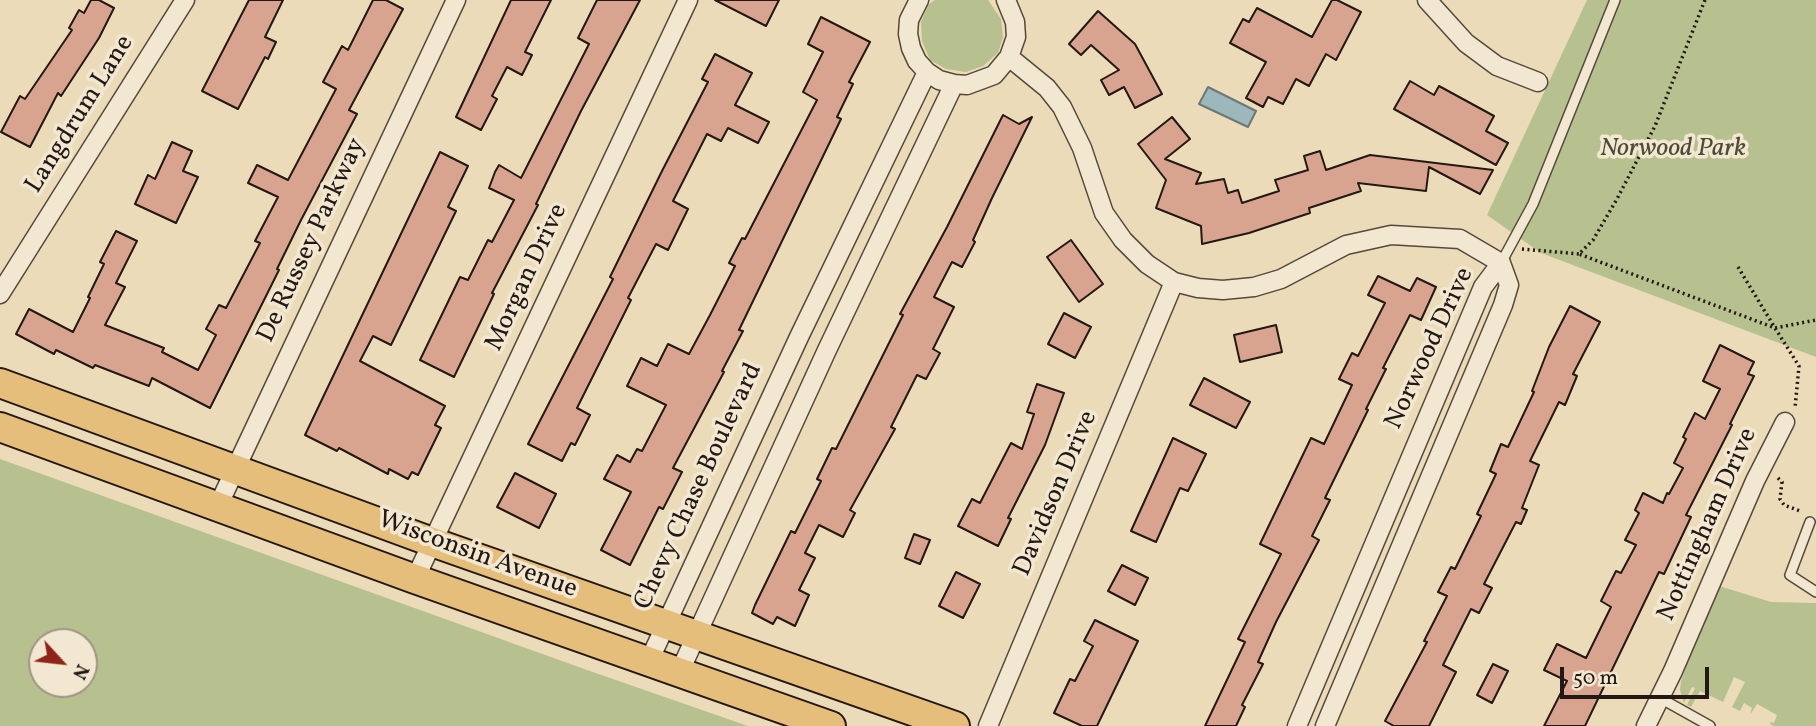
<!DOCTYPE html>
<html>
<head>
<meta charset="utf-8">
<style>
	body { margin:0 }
	#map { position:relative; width:1816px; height:726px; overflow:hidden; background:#ebdbb8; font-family:Vollkorn,serif }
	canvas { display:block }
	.north { position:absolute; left:28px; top:628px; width:70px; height:70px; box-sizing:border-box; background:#f2e8d1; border:2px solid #9f9585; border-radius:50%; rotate:117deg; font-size:19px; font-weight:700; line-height:28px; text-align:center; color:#231813 }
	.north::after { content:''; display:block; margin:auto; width:24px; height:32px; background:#8f2418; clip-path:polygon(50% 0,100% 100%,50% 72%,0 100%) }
	.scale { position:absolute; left:1560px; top:667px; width:149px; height:32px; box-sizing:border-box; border:4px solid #231813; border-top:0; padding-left:9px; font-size:21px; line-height:24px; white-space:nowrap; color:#231813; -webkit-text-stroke:5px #f2e8d1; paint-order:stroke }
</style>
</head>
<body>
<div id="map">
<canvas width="1816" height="726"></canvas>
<div class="north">N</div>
<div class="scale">50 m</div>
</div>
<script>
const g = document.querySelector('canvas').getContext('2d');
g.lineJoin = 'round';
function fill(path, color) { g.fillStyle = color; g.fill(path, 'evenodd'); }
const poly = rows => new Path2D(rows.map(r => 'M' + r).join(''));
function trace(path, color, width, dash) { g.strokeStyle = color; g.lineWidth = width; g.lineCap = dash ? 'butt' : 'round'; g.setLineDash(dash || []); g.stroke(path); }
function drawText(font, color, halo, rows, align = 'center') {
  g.font = font + ' Vollkorn,serif'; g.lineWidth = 7; g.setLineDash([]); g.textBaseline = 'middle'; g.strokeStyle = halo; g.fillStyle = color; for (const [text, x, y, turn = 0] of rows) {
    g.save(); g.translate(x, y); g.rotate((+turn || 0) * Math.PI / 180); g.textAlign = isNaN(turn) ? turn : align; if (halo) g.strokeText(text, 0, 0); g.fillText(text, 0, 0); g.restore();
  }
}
fill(poly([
	[935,0,988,0,1001,19,1003,37,998,53,983,66,966,72,946,69,930,60,922,41,921,22,929,4],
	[1587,0,1816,0,1816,357,1541,253,1487,215],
	[0,459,587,670,748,726,0,726],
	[42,642,84,642,84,684,42,684],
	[1716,585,1771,602,1816,603,1816,726,1774,726,1770,724,1771,722,1774,723,1777,715,1757,704,1750,715,1752,708,1744,703,1740,711,1732,707,1745,682,1734,677,1723,702,1700,691,1691,707,1687,705,1695,688,1692,687,1684,703,1680,690,1681,681]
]), '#b7c08f');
const water = poly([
	[1208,87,1256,111,1248,127,1199,104,1208,87]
]);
fill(water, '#9db8ba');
trace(water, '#6c7877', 2);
const building = poly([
	[91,0,99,0,114,8,99,38,61,96,58,93,30,147,1,132,20,96,25,99,72,30,69,28,79,10,84,13,91,0],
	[249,0,283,0,265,37,276,42,268,59,265,57,238,109,202,91,249,0],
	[373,0,386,0,403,9,349,110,357,114,301,220,277,269,279,270,210,408,152,378,149,386,95,365,93,368,56,350,54,354,16,334,29,309,73,332,90,298,88,297,104,264,100,262,116,231,137,241,116,283,125,287,105,325,164,348,162,352,198,370,216,335,206,329,219,305,226,308,260,243,255,241,278,197,248,183,257,165,288,180,336,89,323,82,342,46,348,50,373,0],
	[511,0,551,0,525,52,532,55,522,75,507,67,492,96,497,99,481,130,456,117,511,0],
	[597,0,640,0,581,111,536,204,538,205,492,293,494,294,454,377,420,360,460,277,468,280,488,240,492,242,514,200,489,188,495,172,499,165,521,178,589,44,578,38,597,0],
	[715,0,779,0,766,26,715,0],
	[1332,0,1337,0,1361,12,1336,60,1326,54,1309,86,1296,79,1283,104,1268,97,1263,107,1246,98,1266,62,1230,43,1243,19,1249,22,1257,8,1312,37,1332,0],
	[1098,11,1135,44,1162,94,1135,108,1124,87,1109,95,1101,80,1119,70,1091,45,1081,55,1069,44,1098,11],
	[821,17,870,42,849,82,853,84,837,117,841,119,739,330,743,331,722,371,724,372,673,468,682,472,663,509,659,507,630,565,601,550,631,492,604,479,617,455,630,462,637,449,642,451,666,405,627,386,641,358,657,366,668,344,689,354,710,315,735,266,729,263,742,238,745,239,817,100,803,92,823,52,808,44,821,17],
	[715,54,752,73,735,105,769,122,758,143,728,128,721,141,707,134,673,201,688,209,668,250,656,244,628,298,631,300,577,408,590,415,575,445,571,443,562,461,528,444,613,279,610,277,662,171,708,82,702,79,715,54],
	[1410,81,1434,95,1439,86,1494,116,1486,131,1508,143,1496,165,1394,109,1410,81],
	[1003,115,1019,124,1032,117,992,198,973,240,975,242,962,267,952,262,934,297,954,307,933,349,940,353,926,379,917,375,891,427,895,429,850,510,855,513,843,537,819,525,805,553,815,558,799,590,809,595,795,626,777,617,773,624,752,613,755,605,791,531,795,533,821,481,817,479,832,448,836,449,903,315,900,314,947,227,1003,115],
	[1172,117,1190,139,1165,159,1201,173,1196,184,1224,179,1228,193,1238,190,1242,203,1279,191,1275,180,1308,170,1304,156,1320,151,1326,170,1370,155,1493,170,1480,194,1429,167,1426,191,1358,183,1361,191,1309,208,1310,213,1249,233,1202,244,1201,226,1156,208,1166,180,1138,144,1172,117],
	[172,142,192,151,183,171,198,177,176,223,135,204,148,175,155,179,172,142],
	[440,152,468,166,448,207,456,211,391,345,373,336,360,361,445,406,435,425,441,428,418,475,412,472,408,479,389,469,388,474,339,448,337,451,305,435,440,152],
	[1071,240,1103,284,1079,302,1047,257,1071,240],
	[1378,276,1410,291,1417,278,1436,287,1421,320,1410,315,1383,368,1386,369,1366,409,1368,410,1325,498,1330,500,1312,536,1319,540,1276,622,1258,662,1263,664,1242,705,1245,707,1236,726,1205,726,1245,642,1238,639,1281,554,1260,544,1311,438,1324,444,1352,385,1339,379,1352,353,1358,356,1385,303,1368,295,1378,276],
	[1570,306,1600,322,1573,374,1577,376,1565,405,1559,402,1530,461,1539,465,1522,508,1527,510,1521,524,1516,522,1484,584,1492,588,1479,613,1471,609,1443,665,1456,672,1429,726,1394,726,1385,721,1427,642,1424,641,1447,596,1438,592,1451,567,1455,569,1481,516,1477,514,1496,474,1490,471,1501,444,1508,447,1534,392,1532,391,1549,347,1570,306],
	[1064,313,1091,327,1075,358,1048,344,1064,313],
	[1276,325,1282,352,1240,362,1234,335,1276,325],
	[1720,345,1754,362,1748,374,1754,376,1730,424,1732,425,1686,515,1691,517,1664,574,1659,572,1585,726,1544,726,1567,681,1544,670,1557,644,1586,658,1611,607,1601,601,1616,571,1621,573,1636,545,1625,540,1639,513,1635,510,1643,493,1663,503,1667,493,1669,494,1683,468,1674,463,1686,439,1683,437,1695,413,1705,419,1720,389,1703,381,1720,345],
	[1204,378,1250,402,1236,428,1190,405,1204,378],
	[1037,384,1064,393,1045,445,1008,518,1011,519,998,546,958,526,972,499,980,503,1011,443,1022,449,1034,414,1027,412,1037,384],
	[1173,438,1206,454,1188,491,1180,488,1156,542,1131,531,1173,438],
	[515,473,556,494,539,528,497,507,515,473],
	[914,534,930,540,920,564,905,558,914,534],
	[1122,565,1148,578,1135,605,1108,591,1122,565],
	[956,572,980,584,963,618,939,606,956,572],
	[1095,620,1138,641,1097,726,1082,726,1054,713,1070,679,1075,681,1093,646,1084,641,1095,620],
	[1493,664,1508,671,1492,703,1477,695,1493,664]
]);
fill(building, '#d9a48f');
trace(building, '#231813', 2);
const service = poly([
	[1501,263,1533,204,1615,0],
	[1810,522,1790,575,1816,592],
	[1660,698,1710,726]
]);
const minor = poly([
	[919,0,909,20,908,34,911,48,917,61,927,72,939,80,954,84,967,85,994,75,1009,57,1016,37,1015,22,1006,0],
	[1427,0,1466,43,1497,66,1538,82],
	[1009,57,1047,88,1062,107,1082,148,1104,213,1123,240,1147,264,1174,282,1198,288,1223,290,1254,287,1281,279,1346,245,1391,235,1460,239,1501,263],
	[0,294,185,0],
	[218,506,456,0],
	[415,579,688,0],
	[649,661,799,337,927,72],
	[680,671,827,350,954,84],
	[988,726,1174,282],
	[1297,726,1483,287,1501,263],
	[1325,726,1503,305,1509,285,1501,263],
	[1646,726,1673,671,1755,481,1785,422]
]);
const primary = poly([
	[0,383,432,542,955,726],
	[0,427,415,579,831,726]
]);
trace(service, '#55493c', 12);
trace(minor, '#55493c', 21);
trace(primary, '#231813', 32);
trace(poly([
	[1705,0,1655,126,1617,199,1593,240,1579,254,1775,328,1799,366,1795,408],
	[1522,249,1579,254],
	[1738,267,1775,328,1816,320],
	[1778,478,1782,482,1780,499,1784,505,1800,511]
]), '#231813', 3.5, [2, 3.5]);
trace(service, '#f2e8d1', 9);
trace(minor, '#f2e8d1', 18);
trace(primary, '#e6be7c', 28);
drawText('26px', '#231813', '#f2e8d1', [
	["Langdrum Lane",81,115,-58],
	["De Russey Parkway",313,241,-65],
	["Morgan Drive",528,278,-65],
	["Norwood Drive",1431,349,-65],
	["Chevy Chase Boulevard",700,487,-65],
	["Davidson Drive",1057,494,-67],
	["Nottingham Drive",1709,525,-66],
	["Wisconsin Avenue",477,556,20]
]);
drawText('italic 26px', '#4f4a38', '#f2e8d1', [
	["Norwood Park",1673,150]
]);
</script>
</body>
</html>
